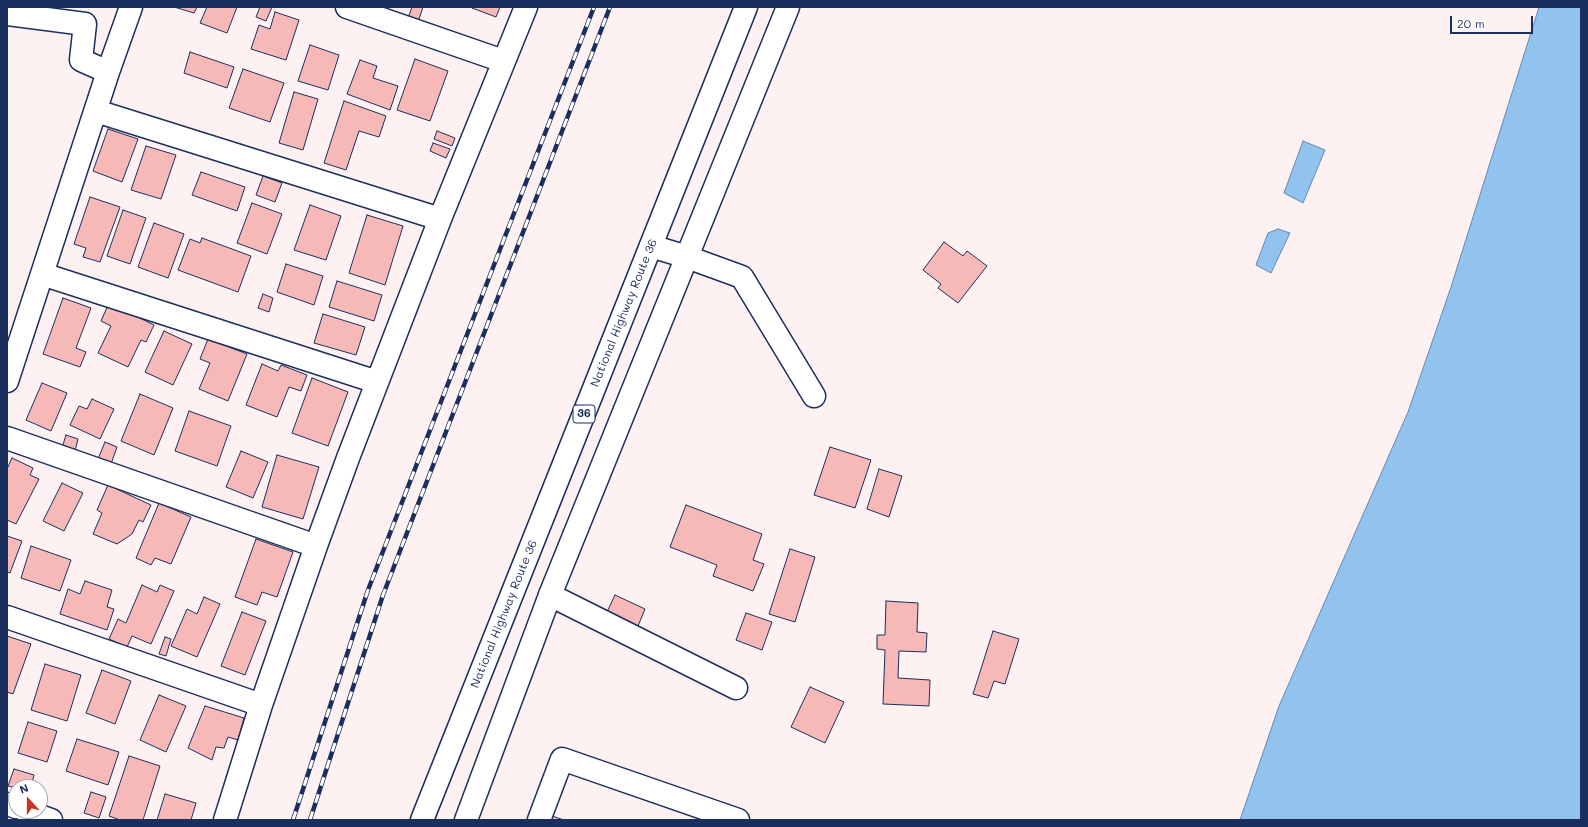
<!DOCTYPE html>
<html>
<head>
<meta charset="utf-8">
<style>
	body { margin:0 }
	#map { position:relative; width:1588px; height:827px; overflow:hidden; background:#fdf1f1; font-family:Mali,sans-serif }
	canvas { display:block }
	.frame { position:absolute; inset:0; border:8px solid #1b2f5e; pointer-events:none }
	.north { position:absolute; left:8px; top:779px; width:40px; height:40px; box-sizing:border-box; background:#fff; border:1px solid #a4acbf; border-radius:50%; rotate:339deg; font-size:11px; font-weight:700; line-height:16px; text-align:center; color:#1b2f5e }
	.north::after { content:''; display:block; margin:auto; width:14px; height:18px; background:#c8321e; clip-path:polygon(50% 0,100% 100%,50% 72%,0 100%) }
	.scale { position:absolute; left:1450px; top:16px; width:83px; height:18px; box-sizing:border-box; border:2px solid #1b2f5e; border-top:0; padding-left:5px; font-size:12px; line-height:14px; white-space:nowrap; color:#1b2f5e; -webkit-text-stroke:3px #fff; paint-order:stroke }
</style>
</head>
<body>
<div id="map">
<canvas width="1588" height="827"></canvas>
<div class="frame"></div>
<div class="north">N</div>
<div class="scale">20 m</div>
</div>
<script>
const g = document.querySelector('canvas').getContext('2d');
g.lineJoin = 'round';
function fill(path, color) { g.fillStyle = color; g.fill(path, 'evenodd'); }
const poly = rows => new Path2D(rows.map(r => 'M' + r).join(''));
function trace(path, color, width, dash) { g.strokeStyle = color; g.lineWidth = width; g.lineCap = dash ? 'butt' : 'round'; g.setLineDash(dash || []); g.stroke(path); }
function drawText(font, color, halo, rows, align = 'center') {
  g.font = font + ' Mali,sans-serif'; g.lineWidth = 3.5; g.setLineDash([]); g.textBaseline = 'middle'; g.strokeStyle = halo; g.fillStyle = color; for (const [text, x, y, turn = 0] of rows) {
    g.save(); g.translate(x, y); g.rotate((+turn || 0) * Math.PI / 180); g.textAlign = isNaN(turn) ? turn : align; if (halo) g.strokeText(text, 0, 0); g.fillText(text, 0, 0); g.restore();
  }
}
const water = poly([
	[1539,7,1581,7,1581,820,1240,820,1279,706,1408,412,1451,287,1539,7],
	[1303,141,1325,150,1303,203,1284,193,1303,141],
	[1278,229,1290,233,1271,273,1256,265,1268,233,1278,229]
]);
fill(water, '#92c3ee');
trace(water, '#6288b4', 1);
const building = poly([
	[174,7,197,7,194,13,174,7],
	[207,7,237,7,227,33,200,23,207,7],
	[260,7,272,7,266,21,256,17,260,7],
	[412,7,423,7,418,22,408,18,412,7],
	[472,7,500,7,496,17,472,8,472,7],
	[275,12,299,20,286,60,251,49,259,25,270,29,275,12],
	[310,45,339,55,328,90,298,81,310,45],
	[190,52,234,67,227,88,184,73,190,52],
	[415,59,448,71,430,121,397,110,415,59],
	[360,60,377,66,373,78,398,86,390,110,347,94,360,60],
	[243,69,284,83,270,122,229,108,243,69],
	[294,92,318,99,303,150,279,143,294,92],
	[344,101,386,116,379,137,359,131,346,170,324,163,344,101],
	[108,129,138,139,122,182,93,171,108,129],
	[437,131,455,138,452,146,434,139,437,131],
	[433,143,450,149,446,158,430,151,433,143],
	[146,146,176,155,161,199,131,190,146,146],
	[201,172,245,187,237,211,192,195,201,172],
	[263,176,282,183,275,202,256,195,263,176],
	[90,197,120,207,100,262,83,257,86,248,74,244,90,197],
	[252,203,282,214,267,254,237,243,252,203],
	[310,205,341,216,326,260,294,250,310,205],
	[123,210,146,218,130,264,107,256,123,210],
	[367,215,403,226,385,285,349,273,367,215],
	[154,223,184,234,168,278,138,267,154,223],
	[202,238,251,256,238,292,178,270,190,239,200,243,202,238],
	[944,242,963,256,967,251,987,266,958,303,938,288,941,284,923,270,944,242],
	[286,264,323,276,314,305,277,292,286,264],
	[337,281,382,295,374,321,329,307,337,281],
	[263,294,273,298,269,312,258,308,263,294],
	[63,298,91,308,76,348,86,352,80,367,43,354,63,298],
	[109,303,154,325,146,342,141,340,128,367,98,353,111,326,101,321,109,303],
	[323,314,365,327,356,355,314,343,323,314],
	[164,331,192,344,173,385,145,372,164,331],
	[208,339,247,354,228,401,199,389,210,363,200,359,208,339],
	[262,364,278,371,281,365,307,375,301,391,289,387,277,417,246,405,262,364],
	[312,378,348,392,328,446,292,433,312,378],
	[42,383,67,393,51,431,26,420,42,383],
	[140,394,173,408,154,455,121,441,140,394],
	[92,399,114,409,100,439,70,425,79,406,87,409,92,399],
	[189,411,231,426,217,466,175,451,189,411],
	[66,435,78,439,75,451,62,448,66,435],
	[105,442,117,447,111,464,98,459,105,442],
	[830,447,871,460,855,508,814,495,830,447],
	[241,451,268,462,253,498,226,487,241,451],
	[277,455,319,467,303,519,262,507,277,455],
	[12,458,33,468,30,475,39,479,16,524,7,520,7,469,12,458],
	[879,469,902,476,889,517,867,509,879,469],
	[62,483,83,493,64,531,43,521,62,483],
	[108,485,151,505,143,522,139,520,132,534,117,544,93,534,102,513,97,510,108,485],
	[159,503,191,517,171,564,155,558,151,565,136,558,159,503],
	[686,505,762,534,753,560,764,564,753,591,713,576,717,565,670,547,686,505],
	[7,536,22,541,10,573,7,572,7,536],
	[256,539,293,552,277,597,262,592,257,605,235,597,256,539],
	[31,546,71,560,60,591,21,578,31,546],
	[790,549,815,557,795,622,769,614,790,549],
	[85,581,112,590,107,607,114,609,107,630,60,614,68,589,80,594,85,581],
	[142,585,157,592,160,585,174,591,151,644,132,636,127,647,109,639,118,619,126,623,142,585],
	[615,595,645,609,638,626,607,612,615,595],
	[204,597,220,604,197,657,171,646,187,609,197,614,204,597],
	[886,601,918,603,917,632,927,633,926,652,899,651,898,678,930,680,929,706,883,704,885,650,877,649,877,635,885,635,886,601],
	[242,612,266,621,245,675,221,666,242,612],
	[746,613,772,622,762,650,736,640,746,613],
	[993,631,1019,639,1005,684,994,681,988,698,973,694,993,631],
	[7,636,31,644,13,694,7,692,7,636],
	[165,637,171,639,166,656,159,654,165,637],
	[45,664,81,675,67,721,31,710,45,664],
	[102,670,131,681,115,724,86,713,102,670],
	[810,687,844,702,825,743,791,727,810,687],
	[159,695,186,706,166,752,140,740,159,695],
	[205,706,244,718,238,740,228,737,224,748,216,747,212,760,188,748,205,706],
	[28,722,57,731,47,762,18,753,28,722],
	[77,739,119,752,108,785,66,771,77,739],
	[129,756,160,766,143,820,120,820,109,816,129,756],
	[14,769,34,775,31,787,16,787,16,788,8,786,14,769],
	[91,792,106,797,99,818,84,813,91,792],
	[165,794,196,803,191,820,157,820,165,794],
	[552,816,564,820,551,820,552,816]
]);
fill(building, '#f6b9b8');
trace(building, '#1b2f5e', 1);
const minor = poly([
	[347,7,503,61],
	[8,14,85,24,81,60,108,72],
	[96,111,440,219],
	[651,246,687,257,742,277,814,396],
	[42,274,377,382],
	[7,381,108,72,131,7],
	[7,438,316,546],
	[550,595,736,688],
	[7,617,261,705],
	[7,804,16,807],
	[26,811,51,820],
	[225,820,261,705,316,546,348,458,440,219,526,7],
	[539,820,562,759,738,820]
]);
const highway = poly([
	[422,820,746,7],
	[466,820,550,595,788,7]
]);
trace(minor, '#1b2f5e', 25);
trace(highway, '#1b2f5e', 25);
trace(minor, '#fff', 22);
trace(highway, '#fff', 22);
const rail = poly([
	[293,820,368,590,594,7],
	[310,820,383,595,610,7]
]);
trace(rail, '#1b2f5e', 4.5);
trace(rail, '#fff', 3, [9]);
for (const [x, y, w] of [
	[584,414,22]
]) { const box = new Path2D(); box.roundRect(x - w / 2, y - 9, w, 18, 3); g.fillStyle = '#fff'; g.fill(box); trace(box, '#1b2f5e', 1); }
drawText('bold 11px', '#1b2f5e', null, [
	["36",584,414]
]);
drawText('12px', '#1b2f5e', '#fff', [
	["National Highway Route 36",624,313,-68],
	["National Highway Route 36",504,614,-68]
]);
</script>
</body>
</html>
